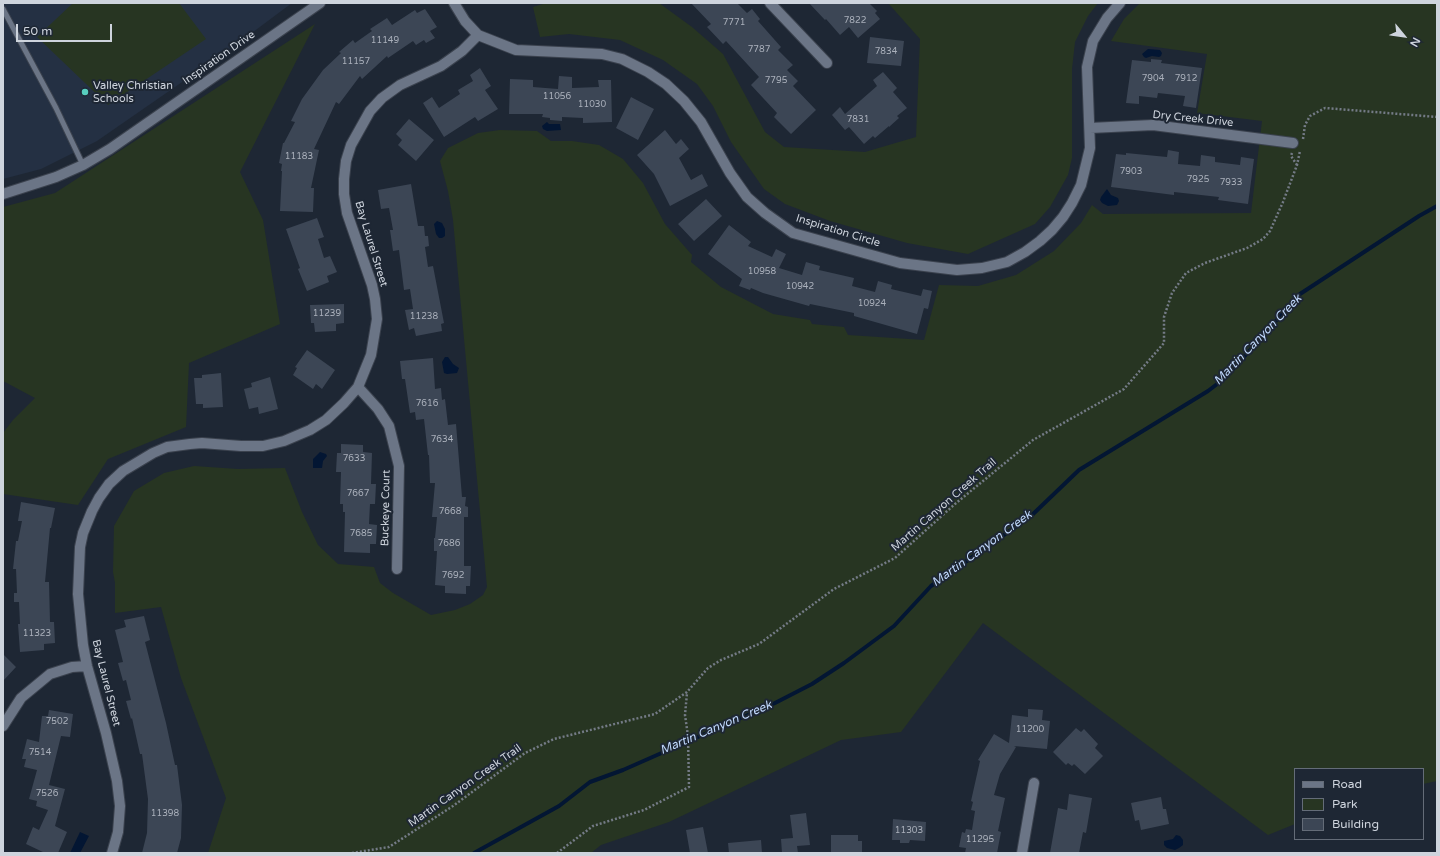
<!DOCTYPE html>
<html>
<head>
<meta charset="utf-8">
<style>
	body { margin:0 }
	#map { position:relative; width:1440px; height:856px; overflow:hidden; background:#1e2734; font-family:"Varela Round",sans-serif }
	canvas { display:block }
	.frame { position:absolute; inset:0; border:4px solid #ced4dd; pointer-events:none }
	.legend { position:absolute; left:1294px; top:768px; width:130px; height:72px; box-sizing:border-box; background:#1e2734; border:1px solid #646c78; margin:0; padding:5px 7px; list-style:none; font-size:12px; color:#ced4dd }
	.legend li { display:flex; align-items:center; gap:8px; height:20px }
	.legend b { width:20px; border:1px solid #646c78 }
	.north { position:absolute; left:1384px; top:16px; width:40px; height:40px; -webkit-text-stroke:3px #1e2734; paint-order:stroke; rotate:119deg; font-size:11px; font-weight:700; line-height:16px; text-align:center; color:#ced4dd }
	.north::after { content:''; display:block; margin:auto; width:14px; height:18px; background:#ced4dd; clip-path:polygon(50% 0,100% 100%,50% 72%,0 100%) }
	.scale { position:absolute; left:16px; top:24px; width:96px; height:18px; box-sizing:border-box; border:2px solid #ced4dd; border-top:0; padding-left:5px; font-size:12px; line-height:14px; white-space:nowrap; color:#ced4dd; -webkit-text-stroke:3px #1e2734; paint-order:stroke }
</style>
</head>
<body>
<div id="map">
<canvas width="1440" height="856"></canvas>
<div class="frame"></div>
<ul class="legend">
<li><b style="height:5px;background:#6b7586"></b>Road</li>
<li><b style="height:11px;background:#273522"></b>Park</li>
<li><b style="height:11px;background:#3c4655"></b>Building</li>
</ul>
<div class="north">N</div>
<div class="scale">50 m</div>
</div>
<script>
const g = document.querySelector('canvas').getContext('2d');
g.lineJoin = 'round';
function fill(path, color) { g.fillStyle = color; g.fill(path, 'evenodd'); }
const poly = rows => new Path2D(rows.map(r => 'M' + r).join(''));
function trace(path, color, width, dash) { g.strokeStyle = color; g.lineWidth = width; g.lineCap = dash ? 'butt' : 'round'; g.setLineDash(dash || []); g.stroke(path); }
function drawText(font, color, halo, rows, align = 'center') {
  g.font = font + ' "Varela Round",sans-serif'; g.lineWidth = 4; g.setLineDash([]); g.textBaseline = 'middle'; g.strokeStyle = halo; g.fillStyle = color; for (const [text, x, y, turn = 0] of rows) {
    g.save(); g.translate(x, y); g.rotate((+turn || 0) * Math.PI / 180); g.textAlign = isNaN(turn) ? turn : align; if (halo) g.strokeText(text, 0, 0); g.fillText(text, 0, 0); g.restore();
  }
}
fill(poly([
	[3,3,292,3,237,44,97,141,41,169,3,179]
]), '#243043');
fill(poly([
	[73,3,179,3,206,39,108,105,37,37],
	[546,3,659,3,692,27,723,54,765,132,784,147,865,152,916,137,920,39,888,3,1098,3,1088,16,1075,42,1072,69,1072,158,1068,175,1050,207,1035,224,968,254,907,243,830,221,785,204,764,189,731,142,713,106,697,84,663,60,620,40,569,34,540,37,533,7],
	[1140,3,1437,3,1437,781,1423,784,1423,769,1295,769,1295,824,1268,835,983,623,901,732,841,740,669,822,601,845,591,853,208,853,226,798,181,678,161,607,115,613,115,583,113,572,114,526,134,491,164,473,194,466,238,469,285,468,302,512,318,545,338,564,374,567,380,583,393,593,431,615,455,610,470,604,483,595,487,587,453,220,448,191,440,161,448,148,478,133,500,130,537,131,551,141,572,141,599,145,623,159,643,183,665,224,692,255,691,262,721,287,773,314,810,320,812,324,844,327,848,335,924,340,939,285,978,286,1016,275,1054,251,1081,223,1092,205,1103,214,1251,213,1262,121,1197,113,1207,54,1111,41,1124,19],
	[315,24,240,172,263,220,280,324,189,363,186,427,108,459,78,505,3,494,3,433,13,420,35,398,3,381,3,207,55,193]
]), '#273522');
fill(poly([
	[1148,49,1160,50,1162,53,1161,56,1159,57,1152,56,1146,58,1144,57,1142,54],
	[547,122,549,124,560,124,561,130,547,131,543,129,542,126],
	[1107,189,1111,195,1118,198,1119,201,1117,205,1108,206,1102,203,1100,200,1101,197],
	[437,221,442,223,445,229,445,236,442,238,439,238,436,234,434,224],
	[445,357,448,357,453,364,459,368,457,373,447,374,444,373,442,362],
	[320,452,326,454,327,456,323,461,322,468,313,468,313,459],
	[80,832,89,836,80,853,70,853],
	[1176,835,1180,836,1183,840,1183,845,1179,848,1175,850,1167,848,1164,845,1164,841,1173,839]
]), '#031633');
trace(poly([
	[474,853,559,806,590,782,623,770,775,703,812,684,844,663,894,626,931,586,1031,516,1079,470,1208,391,1225,378,1300,294,1419,216,1437,206]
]), '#031633', 4);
fill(poly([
	[691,3,737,3,747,13,752,9,760,19,758,21,781,47,778,50,793,65,787,70,798,81,793,86,816,110,791,134,774,117,777,113,751,85,759,77,726,41,723,44,707,27,711,24],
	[809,3,869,3,877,11,875,13,880,19,858,38,849,27,840,35,826,19,825,20],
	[425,9,437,27,430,31,435,38,426,43,424,40,416,45,413,41,388,58,387,56,362,79,360,76,339,104,336,102,314,149,319,150,311,188,314,188,313,212,280,211,282,171,281,171,282,164,279,163,283,143,284,143,295,122,291,121,302,99,323,70,341,53,339,52,353,40,355,43,372,31,370,29,387,18,392,25,415,10,417,13],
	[870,37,904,41,901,66,867,63],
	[1151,59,1162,60,1161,63,1202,68,1196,108,1183,106,1185,96,1158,93,1157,98,1139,96,1139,104,1126,103,1132,60,1151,62],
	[480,68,491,86,485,90,498,109,478,121,475,117,444,137,423,103,432,97,439,108,460,94,458,90,473,81,470,75],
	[883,72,897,88,893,92,907,108,897,116,899,118,889,127,889,126,875,138,873,136,864,144,849,127,845,130,832,115,840,107,845,114,877,86,873,80],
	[559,76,572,77,572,88,599,87,598,80,611,80,612,122,583,123,583,118,562,117,562,121,550,120,550,118,542,117,543,114,509,114,510,79,533,80,533,87,558,89],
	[631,97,654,109,638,140,616,128],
	[409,119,434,140,416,161,398,145,402,140,396,134],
	[665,130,676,144,681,139,689,149,679,158,691,180,702,174,708,186,670,206,654,174,637,155],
	[1168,150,1179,152,1178,164,1200,166,1201,155,1215,157,1215,162,1240,165,1241,157,1254,159,1248,204,1218,200,1219,197,1174,192,1174,195,1111,187,1116,154,1126,155,1126,153,1167,157],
	[411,184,418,226,424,226,425,236,428,236,429,246,425,247,428,267,433,266,444,323,441,324,442,331,416,336,414,328,409,330,405,310,413,309,410,289,404,290,399,250,393,251,390,230,393,230,389,208,381,209,378,190],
	[706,199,722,216,694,241,678,224],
	[317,218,324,237,318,239,324,258,330,256,337,272,327,276,329,282,307,291,298,269,300,268,286,229],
	[729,225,751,242,748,246,772,257,776,249,786,254,779,268,802,275,806,262,820,266,819,270,854,278,852,286,875,292,878,281,892,285,891,289,921,296,923,289,932,291,928,309,924,308,917,334,854,316,854,313,810,304,809,306,763,293,751,288,750,290,739,286,742,279,708,254],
	[344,304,344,323,336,324,336,331,315,332,314,323,311,323,310,305],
	[307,350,335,370,322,389,316,384,313,389,293,375,297,368,295,367],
	[433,358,435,389,441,388,442,400,445,399,448,425,456,424,462,497,466,497,465,506,468,507,468,517,464,517,464,566,471,566,470,586,466,586,466,594,445,593,445,586,435,585,437,551,434,551,434,538,435,538,437,517,432,517,435,483,430,483,429,455,428,455,424,419,416,420,415,412,410,413,405,379,402,379,400,361],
	[221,373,223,407,203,408,203,404,196,404,194,378,202,378,202,375],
	[270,377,278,409,259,414,258,407,249,409,244,389,252,387,251,383],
	[341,444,363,445,363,452,372,453,371,484,376,484,375,504,370,504,369,524,377,525,376,544,370,544,370,553,344,552,345,512,343,512,343,504,340,504,341,472,336,472,337,453,341,453],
	[21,502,55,508,51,528,50,528,45,582,49,582,50,622,54,622,55,643,44,644,44,650,20,652,18,624,20,624,19,602,14,602,14,593,17,593,16,569,13,569,16,541,18,541,22,521,18,521],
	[144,616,150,640,145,642,166,723,175,765,177,765,182,805,181,838,177,853,142,853,147,833,148,799,142,754,140,754,132,718,131,719,126,701,131,700,126,680,123,681,118,663,123,662,115,630,126,627,124,620],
	[3,654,16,667,3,681],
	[1028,709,1043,710,1042,720,1050,721,1047,749,1014,746,1016,747,1000,774,994,795,1005,798,998,831,1001,832,997,853,965,853,966,848,959,847,962,832,965,833,966,829,972,830,975,811,971,810,973,802,971,801,980,761,978,760,994,734,1009,743,1012,715,1028,717],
	[49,710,73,714,70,737,61,736,49,785,65,789,55,826,67,832,58,853,45,853,26,844,33,827,39,830,48,810,36,806,37,801,29,799,37,770,24,767,26,759,22,759,27,739,39,742,42,716,48,716],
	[1076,728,1081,732,1084,729,1098,744,1095,748,1103,756,1085,774,1074,764,1072,766,1068,763,1066,765,1053,752],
	[1069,794,1092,798,1086,833,1083,832,1079,853,1050,853,1058,808,1067,810],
	[1161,797,1163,809,1166,809,1169,824,1141,830,1139,820,1135,821,1131,803],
	[806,813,810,845,797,846,798,853,782,853,781,839,793,838,790,815],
	[893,819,926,822,925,841,910,840,909,843,900,843,900,840,892,840],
	[703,827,708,853,690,853,686,830],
	[831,835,858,835,858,841,862,841,862,853,831,853],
	[761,840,762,853,729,853,728,843]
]), '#3c4655');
const lane = poly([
	[3,9,56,108,83,165]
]);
const street = poly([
	[454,3,465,21,478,35,516,50,602,54,622,59,648,72,666,84,684,101,701,122,730,173,747,197,765,213,793,233,900,263,957,270,982,268,1007,262,1025,252,1040,241,1052,230,1063,217,1072,203,1081,185,1090,148,1087,67,1093,41,1107,18,1120,3],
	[770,3,827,63],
	[1090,128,1153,125,1293,143],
	[3,194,56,177,83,165,110,149,320,3],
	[358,387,378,409,389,426,399,466,397,569],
	[3,726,21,698,50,674,72,667,87,666],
	[112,853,118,832,120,806,117,781,106,733,87,666,83,645,78,594,80,547,83,533,92,511,99,498,109,484,123,471,153,453,167,447,190,444,202,443,241,446,263,446,284,441,310,430,326,420,344,403,358,387,371,355,377,319,375,299,372,285,347,213,344,194,344,179,346,161,351,145,370,111,382,98,400,85,441,66,462,51,478,35],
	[1022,853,1034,783]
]);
trace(lane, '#3b424e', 7);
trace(street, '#3b424e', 12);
trace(poly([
	[1303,139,1305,125,1310,116,1325,108,1437,117],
	[1292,153,1291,156,1297,165],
	[352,853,389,847,453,806,525,753,554,739,655,714,687,692,708,668,721,660,759,644,834,589,895,558,955,504,1033,440,1124,389,1164,343,1164,317,1172,293,1186,273,1205,263,1247,248,1263,239,1270,231,1283,202,1297,165,1300,151],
	[557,853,593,826,644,810,689,787,688,736,685,715,687,693]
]), '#747b86', 2.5, [2, 2]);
trace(lane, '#6b7586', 5);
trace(street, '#6b7586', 10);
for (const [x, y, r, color] of [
	[85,92,4,"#58cebf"]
]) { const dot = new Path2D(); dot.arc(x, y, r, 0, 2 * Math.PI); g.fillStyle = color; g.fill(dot); trace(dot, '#1e2734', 1.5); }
drawText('9px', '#aab0bb', null, [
	["7822",855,21],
	["7771",734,23],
	["11149",385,41],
	["7787",759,50],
	["7834",886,52],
	["11157",356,62],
	["7904",1153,79],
	["7912",1186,79],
	["7795",776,81],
	["11056",557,97],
	["11030",592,105],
	["7831",858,120],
	["11183",299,157],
	["7903",1131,172],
	["7925",1198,180],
	["7933",1231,183],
	["10958",762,272],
	["10942",800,287],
	["10924",872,304],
	["11239",327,314],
	["11238",424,317],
	["7616",427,404],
	["7634",442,440],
	["7633",354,459],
	["7667",358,494],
	["7668",450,512],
	["7685",361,534],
	["7686",449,544],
	["7692",453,576],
	["11323",37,634],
	["7502",57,722],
	["11200",1030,730],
	["7514",40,753],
	["7526",47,794],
	["11398",165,814],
	["11303",909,831],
	["11295",980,840]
]);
drawText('11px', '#ced4dd', '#1e2734', [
	["Inspiration Drive",219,58,-35],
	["Dry Creek Drive",1193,119,6],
	["Inspiration Circle",838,231,17],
	["Bay Laurel Street",371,244,73],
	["Martin Canyon Creek Trail",944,505,-41],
	["Buckeye Court",386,508,-89],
	["Bay Laurel Street",106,683,76],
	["Martin Canyon Creek Trail",465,786,-35]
]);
drawText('11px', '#ced4dd', '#1e2734', [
	["Valley Christian",93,86],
	["Schools",93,99]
], 'left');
drawText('italic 12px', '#c0d8fc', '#1e2734', [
	["Martin Canyon Creek",1258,340,-46],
	["Martin Canyon Creek",982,549,-36],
	["Martin Canyon Creek",716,728,-23]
]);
</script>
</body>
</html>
